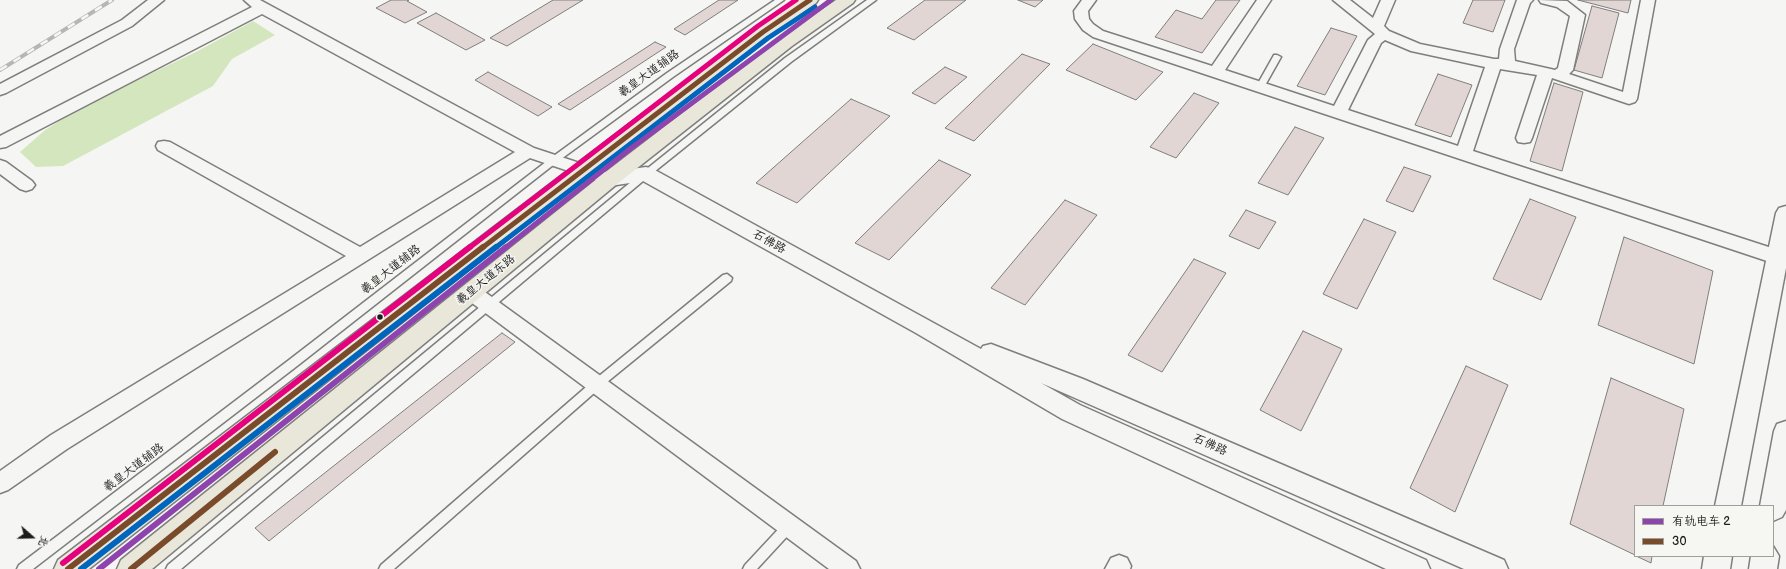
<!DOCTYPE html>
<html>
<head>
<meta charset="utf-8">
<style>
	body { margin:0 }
	#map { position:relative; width:1786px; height:569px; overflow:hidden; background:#f5f5f3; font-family:"Balsamiq Sans","LXGW WenKai TC",sans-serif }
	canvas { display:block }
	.legend { position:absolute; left:1634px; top:505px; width:140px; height:52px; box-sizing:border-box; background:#f6f6f2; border:1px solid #9f9f9c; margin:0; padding:5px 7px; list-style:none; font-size:12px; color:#1c1c1c }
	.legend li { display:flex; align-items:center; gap:8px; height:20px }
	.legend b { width:20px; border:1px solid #9f9f9c }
	.north { position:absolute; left:12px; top:517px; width:40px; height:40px; -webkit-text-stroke:3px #f6f6f2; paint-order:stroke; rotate:110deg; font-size:11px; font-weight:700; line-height:16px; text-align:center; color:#1c1c1c }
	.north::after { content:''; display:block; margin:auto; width:14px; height:18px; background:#1c1c1c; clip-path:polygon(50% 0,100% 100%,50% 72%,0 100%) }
</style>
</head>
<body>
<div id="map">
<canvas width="1786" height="569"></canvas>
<ul class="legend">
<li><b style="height:5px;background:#8e44ad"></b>有轨电车 2</li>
<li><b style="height:5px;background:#7a4b2a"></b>30</li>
</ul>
<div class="north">北</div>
</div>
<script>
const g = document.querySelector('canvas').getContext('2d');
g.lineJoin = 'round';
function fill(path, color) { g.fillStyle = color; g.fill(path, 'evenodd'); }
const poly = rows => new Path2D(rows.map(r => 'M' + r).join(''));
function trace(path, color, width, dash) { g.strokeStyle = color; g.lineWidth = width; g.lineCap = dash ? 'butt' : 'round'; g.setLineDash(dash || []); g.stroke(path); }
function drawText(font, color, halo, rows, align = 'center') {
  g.font = font + ' "Balsamiq Sans","LXGW WenKai TC",sans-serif'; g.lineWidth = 3; g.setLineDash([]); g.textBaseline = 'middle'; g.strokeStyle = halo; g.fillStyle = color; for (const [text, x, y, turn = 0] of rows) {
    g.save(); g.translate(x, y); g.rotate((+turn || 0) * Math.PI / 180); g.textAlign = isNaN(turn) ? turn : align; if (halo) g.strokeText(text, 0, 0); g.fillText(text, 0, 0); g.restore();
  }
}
fill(poly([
	[253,21,275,35,232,59,213,86,63,166,36,167,20,152,44,131,77,109,196,52]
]), '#d4e6be');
const building = poly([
	[391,0,409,0,407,1,427,12,405,23,376,8,391,0],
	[553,0,583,0,507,46,490,38,553,0],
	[719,0,738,0,685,35,674,29,719,0],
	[925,0,966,0,914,40,887,28,925,0],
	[1018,0,1043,0,1035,7,1018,0],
	[1216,0,1240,0,1202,53,1155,37,1176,10,1202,19,1216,0],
	[1473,0,1505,0,1493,32,1463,23,1473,0],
	[1578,0,1631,0,1628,13,1578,0],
	[1592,6,1619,13,1602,78,1574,70,1592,6],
	[436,13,485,40,466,50,417,23,436,13],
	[1331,28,1357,36,1325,95,1297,86,1331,28],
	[655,42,666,47,570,110,558,104,655,42],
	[1093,44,1163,72,1136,100,1066,70,1093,44],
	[1022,54,1050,64,974,141,945,128,1022,54],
	[945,67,967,77,935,104,912,93,945,67],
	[488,72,552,107,538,116,475,80,488,72],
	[1438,74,1472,85,1451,137,1415,125,1438,74],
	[1554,83,1583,92,1562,171,1530,161,1554,83],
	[1194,93,1219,103,1176,158,1150,147,1194,93],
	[851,99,890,116,797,203,756,183,851,99],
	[1295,127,1324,138,1288,195,1258,183,1295,127],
	[939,160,971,175,889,260,855,243,939,160],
	[1404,167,1431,176,1413,212,1386,201,1404,167],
	[1530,199,1576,217,1541,300,1493,279,1530,199],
	[1065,200,1097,215,1025,305,991,288,1065,200],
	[1246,210,1276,222,1259,249,1229,236,1246,210],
	[1364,219,1396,232,1357,309,1323,294,1364,219],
	[1624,237,1713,271,1694,364,1598,325,1624,237],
	[1194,259,1226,273,1162,372,1128,355,1194,259],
	[1303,331,1342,349,1301,431,1260,410,1303,331],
	[502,333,515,342,269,541,255,528,502,333],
	[1466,366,1508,385,1455,512,1410,488,1466,366],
	[1611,378,1684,409,1663,506,1635,506,1635,555,1570,524,1611,378],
	[1636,556,1652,556,1651,563,1636,556]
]);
fill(building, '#e2d6d5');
trace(building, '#7e7e7d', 1);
const lane = poly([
	[775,0,784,0,673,77,557,162,297,366,33,569,17,569,19,565,289,360,551,158,667,73,775,0],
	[867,0,876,0,791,62,649,176,181,569,166,569,168,565,643,172,785,58,867,0],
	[1274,55,1277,55,1281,57,1263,89,1257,89,1256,87,1274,55],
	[727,274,732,278,731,281,601,387,394,569,379,569,381,565,593,381,723,275,727,274],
	[789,520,793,522,795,526,793,530,757,569,743,569,745,565,785,522,789,520]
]);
const street = poly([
	[148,0,164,0,132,26,6,93,0,95,0,84,122,20,148,0],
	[244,0,260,0,534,148,616,175,619,179,616,183,610,185,530,158,67,449,8,490,0,493,0,471,51,435,346,256,158,150,156,146,158,142,164,141,170,142,360,247,515,152,262,14,6,147,0,148,0,136,252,7,244,0],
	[1082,0,1096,0,1088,11,1089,19,1093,24,1103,31,1212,66,1257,0,1271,0,1225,70,1334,106,1368,40,1375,34,1333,0,1350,0,1373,18,1381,0,1395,0,1384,26,1389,31,1420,44,1494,59,1499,59,1500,49,1517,0,1533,0,1530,3,1514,49,1515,61,1555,70,1558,68,1570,16,1557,7,1541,3,1539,0,1567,1,1585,15,1573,70,1569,74,1623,92,1641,0,1655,0,1637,99,1635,102,1629,104,1623,102,1552,78,1532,138,1530,142,1524,143,1518,142,1516,138,1537,75,1500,69,1473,151,1784,252,1786,257,1784,262,1777,264,1770,262,1093,37,1083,30,1075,19,1074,11,1082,0],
	[1385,40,1411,51,1485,67,1458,146,1348,110,1381,43,1385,40],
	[0,160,6,162,32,181,35,185,32,189,26,191,20,189,0,174,0,160],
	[471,285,478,287,856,561,860,569,829,569,464,297,461,292,464,287,471,285],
	[1119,555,1127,558,1131,566,1130,569,1105,569,1111,558,1119,555]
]);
const secondary = poly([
	[646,167,653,169,981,349,983,346,991,344,1083,379,1504,560,1508,569,1464,569,1041,383,1080,405,1426,560,1430,569,1386,569,1062,419,916,333,643,181,610,186,603,184,600,179,603,174,610,172,646,167],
	[1786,206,1786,268,1741,506,1715,506,1776,213,1779,208,1786,206],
	[1786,421,1786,510,1782,517,1773,521,1773,506,1760,506,1774,431,1777,424,1786,421],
	[1773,546,1779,556,1777,569,1749,569,1751,556,1773,556,1773,546],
	[1704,556,1732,556,1730,569,1702,569,1704,556]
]);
const primary = poly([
	[799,0,818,0,816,3,769,36,589,175,89,569,54,569,58,560,575,165,757,28,799,0],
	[836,0,855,0,853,3,792,46,617,184,152,569,117,569,121,560,603,174,780,38,836,0]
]);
trace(lane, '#7e7e7d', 3);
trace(street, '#7e7e7d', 3);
trace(secondary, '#7e7e7d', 3);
trace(primary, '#7e7e7d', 3);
fill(lane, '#f5f5f3');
fill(street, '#f5f5f3');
fill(secondary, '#f5f5f3');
fill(primary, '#e9e7da');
const rail = poly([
	[0,70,112,0]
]);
trace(rail, '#b6b6b5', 4);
trace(rail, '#f6f6f2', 2.5, [8]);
trace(poly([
	[482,248,763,32,810,0]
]), '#7a4b2a', 5);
trace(poly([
	[68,569,483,247],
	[131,569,275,452]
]), '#7a4b2a', 6);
trace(poly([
	[495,248,768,38,815,7]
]), '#0065bd', 5);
trace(poly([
	[81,569,496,247]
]), '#0065bd', 6);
trace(poly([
	[469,248,758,26,796,0]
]), '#e5007d', 5);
trace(poly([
	[63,563,470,247]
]), '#e5007d', 6);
trace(poly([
	[505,248,630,149,831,0]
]), '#8e44ad', 5);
trace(poly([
	[99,569,506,247]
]), '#8e44ad', 6);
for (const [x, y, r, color] of [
	[380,317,3.5,"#1c1c1c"]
]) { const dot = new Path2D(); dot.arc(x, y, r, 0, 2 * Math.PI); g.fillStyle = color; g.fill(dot); trace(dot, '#f6f6f2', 1.5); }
drawText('12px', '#1c1c1c', '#f6f6f2', [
	["羲皇大道辅路",649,74,-36],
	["石佛路",769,242,29],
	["羲皇大道辅路",391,270,-38],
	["羲皇大道东路",486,280,-39],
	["石佛路",1210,445,24],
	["羲皇大道辅路",134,468,-37]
]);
</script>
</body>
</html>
